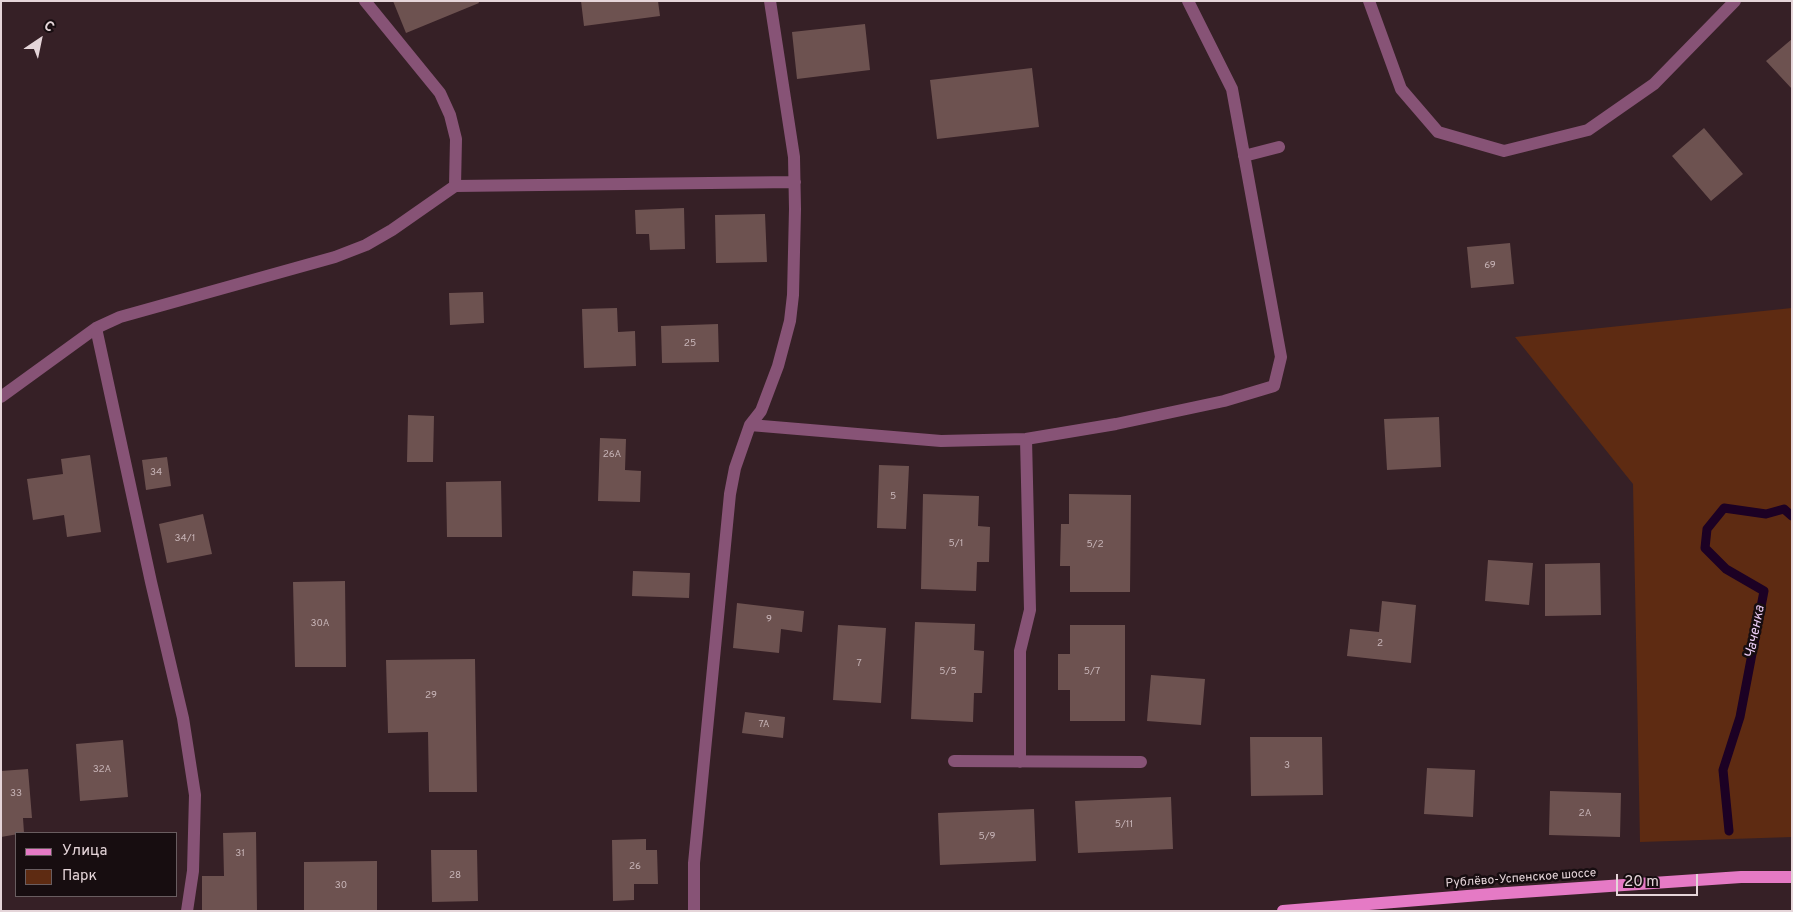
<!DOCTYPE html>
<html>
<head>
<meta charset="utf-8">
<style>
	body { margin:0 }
	#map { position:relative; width:1793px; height:912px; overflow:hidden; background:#362026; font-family:Overpass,sans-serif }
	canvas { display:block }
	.frame { position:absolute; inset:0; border:2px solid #e5d5d9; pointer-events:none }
	.legend { position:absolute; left:15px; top:832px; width:162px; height:65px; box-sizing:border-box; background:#170d10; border:1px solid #695d60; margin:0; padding:6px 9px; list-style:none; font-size:15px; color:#e5d5d9 }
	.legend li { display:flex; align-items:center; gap:10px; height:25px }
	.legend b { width:25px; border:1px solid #695d60 }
	.north { position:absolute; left:15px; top:15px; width:50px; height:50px; -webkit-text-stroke:4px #170d10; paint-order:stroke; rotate:34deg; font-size:14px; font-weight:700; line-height:20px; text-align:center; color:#e5d5d9 }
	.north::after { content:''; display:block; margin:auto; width:18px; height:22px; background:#e5d5d9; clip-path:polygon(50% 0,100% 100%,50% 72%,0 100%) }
	.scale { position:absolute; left:1616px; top:874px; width:82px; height:22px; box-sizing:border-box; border:2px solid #e5d5d9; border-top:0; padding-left:6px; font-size:15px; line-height:18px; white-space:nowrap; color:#e5d5d9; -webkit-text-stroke:4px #170d10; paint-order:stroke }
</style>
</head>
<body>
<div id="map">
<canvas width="1793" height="912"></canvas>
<div class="frame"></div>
<ul class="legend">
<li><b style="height:6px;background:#e57ac5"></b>Улица</li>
<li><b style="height:14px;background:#5e2b12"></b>Парк</li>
</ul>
<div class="north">С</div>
<div class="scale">20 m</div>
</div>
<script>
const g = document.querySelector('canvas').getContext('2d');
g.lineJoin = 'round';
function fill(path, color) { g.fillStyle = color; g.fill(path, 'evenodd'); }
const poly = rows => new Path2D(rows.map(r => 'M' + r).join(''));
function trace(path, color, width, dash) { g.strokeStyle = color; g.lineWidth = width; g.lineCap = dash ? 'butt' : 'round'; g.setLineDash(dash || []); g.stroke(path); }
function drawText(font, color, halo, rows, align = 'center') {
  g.font = font + ' Overpass,sans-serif'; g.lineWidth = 5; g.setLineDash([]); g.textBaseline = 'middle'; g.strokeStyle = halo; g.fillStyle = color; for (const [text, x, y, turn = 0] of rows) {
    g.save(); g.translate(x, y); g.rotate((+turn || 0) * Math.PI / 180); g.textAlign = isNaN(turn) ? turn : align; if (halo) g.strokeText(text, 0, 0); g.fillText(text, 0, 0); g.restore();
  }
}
fill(poly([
	[1792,308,1792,837,1640,842,1633,484,1515,337]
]), '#5e2b12');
trace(poly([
	[1729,831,1723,770,1740,717,1764,591,1726,569,1705,548,1707,529,1724,508,1766,514,1784,509,1792,516]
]), '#1c0124', 9);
fill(poly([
	[393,1,478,1,479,3,406,33],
	[581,1,658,1,660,16,584,26],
	[865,24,870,70,797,79,792,32],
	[1792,39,1792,89,1766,61],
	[1032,68,1039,127,937,139,930,80],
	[1704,128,1743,174,1711,201,1672,156],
	[684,208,685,249,650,250,649,234,636,234,635,210],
	[765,214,767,262,716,263,715,215],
	[1510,243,1514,284,1471,288,1467,247],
	[483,292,484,323,450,325,449,293],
	[617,308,618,332,635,331,636,366,584,368,582,309],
	[718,324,719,362,662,363,661,326],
	[408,415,434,416,433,462,407,462],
	[1439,417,1441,467,1387,470,1384,419],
	[600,438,626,439,625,470,641,471,640,502,598,501],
	[90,455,101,532,67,537,64,515,33,520,27,479,63,474,61,459],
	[167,457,171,486,146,490,142,460],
	[879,465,909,466,906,529,877,528],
	[501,481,502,537,447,537,446,482],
	[923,494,979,496,978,526,990,527,989,562,977,562,976,591,921,589],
	[1069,494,1131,495,1130,592,1070,592,1070,566,1060,566,1061,524,1069,524],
	[203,514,212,554,167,563,159,524],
	[1488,560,1533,563,1529,605,1485,601],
	[1600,563,1601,615,1545,616,1545,564],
	[633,571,690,573,689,598,632,596],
	[345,581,346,667,295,667,293,582],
	[1382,601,1416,605,1411,663,1347,656,1350,629,1379,632],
	[737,603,804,611,802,632,781,629,779,653,733,648],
	[915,622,975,624,974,650,984,651,982,693,974,693,973,722,911,719],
	[838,625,886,628,881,703,833,700],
	[1070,625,1125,625,1125,721,1070,721,1070,690,1058,690,1058,654,1070,654],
	[475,659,477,792,429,792,428,732,388,733,386,660],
	[1151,675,1205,679,1201,725,1147,721],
	[745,712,785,717,783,738,742,733],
	[1250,737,1322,737,1323,795,1251,796],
	[123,740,128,797,80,801,76,744],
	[1427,768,1475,770,1473,817,1424,814],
	[28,769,32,818,23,818,24,833,1,837,1,771],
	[1550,791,1621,793,1620,837,1549,835],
	[1171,797,1173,849,1078,853,1075,801],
	[1034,809,1036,861,940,865,938,813],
	[256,832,257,911,202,911,202,876,224,876,223,833],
	[646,839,646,850,657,850,658,884,634,884,634,900,613,901,612,840],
	[431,850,477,850,478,901,432,902],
	[377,861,377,911,304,911,304,862]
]), '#6d5250');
trace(poly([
	[365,1,440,93,450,115,456,139,455,186],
	[1369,1,1401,89,1438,132,1504,151,1588,130,1654,84,1735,1],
	[1244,156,1279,147],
	[96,328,151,582,183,718,195,795,193,871,187,911],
	[1,397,96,328,120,317,335,257,366,245,392,230,455,186,795,182],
	[750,425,941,441,1026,439,1116,424,1224,401,1274,386,1281,357,1232,89,1188,1],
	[954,761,1141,762],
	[1020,762,1020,651,1030,610,1026,439],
	[694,911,694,863,730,494,735,468,750,425,761,411,778,366,790,321,793,295,795,209,794,157,770,1]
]), '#875376', 12);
trace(poly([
	[1283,911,1492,894,1741,877,1792,877]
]), '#e57ac5', 12);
drawText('10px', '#c7b4b7', null, [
	["69",1490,266],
	["25",690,344],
	["26А",612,455],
	["34",156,473],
	["5",893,497],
	["34/1",185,539],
	["5/1",956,544],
	["5/2",1095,545],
	["9",769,620],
	["30А",320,624],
	["2",1380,644],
	["7",859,664],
	["5/5",948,672],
	["5/7",1092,672],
	["29",431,696],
	["7А",764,725],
	["3",1287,766],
	["32А",102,770],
	["33",16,794],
	["2А",1585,814],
	["5/11",1124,825],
	["5/9",987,837],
	["31",240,854],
	["26",635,867],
	["28",455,876],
	["30",341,886]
]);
drawText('12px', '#e5d5d9', '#170d10', [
	["Рублёво-Успенское шоссе",1521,879,-4]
]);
drawText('italic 14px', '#ebccf4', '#170d10', [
	["Чаченка",1756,632,-79]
]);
</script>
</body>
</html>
